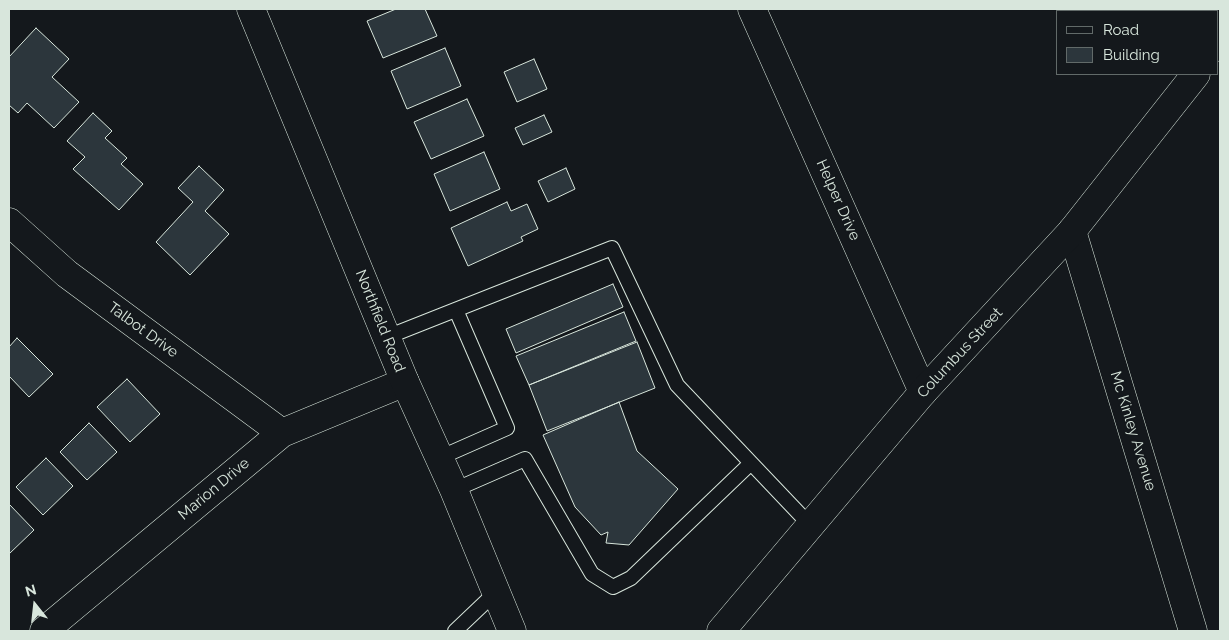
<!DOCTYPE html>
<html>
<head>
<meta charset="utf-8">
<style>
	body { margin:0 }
	#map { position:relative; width:1229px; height:640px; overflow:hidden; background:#14181c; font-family:Raleway,sans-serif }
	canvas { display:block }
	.frame { position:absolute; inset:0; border:10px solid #d8e6dc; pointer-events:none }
	.legend { position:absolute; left:1056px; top:10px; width:162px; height:65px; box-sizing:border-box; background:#14181c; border:1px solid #626a69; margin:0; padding:6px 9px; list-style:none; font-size:15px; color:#d8e6dc }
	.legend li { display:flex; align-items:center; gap:10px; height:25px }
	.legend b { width:25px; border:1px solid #626a69 }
	.north { position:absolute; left:10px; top:580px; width:50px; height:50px; -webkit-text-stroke:4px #14181c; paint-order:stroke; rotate:344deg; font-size:14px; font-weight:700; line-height:20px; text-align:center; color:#d8e6dc }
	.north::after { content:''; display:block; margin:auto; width:18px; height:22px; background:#d8e6dc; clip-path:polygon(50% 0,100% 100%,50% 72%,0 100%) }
</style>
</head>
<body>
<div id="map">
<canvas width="1229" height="640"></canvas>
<div class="frame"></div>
<ul class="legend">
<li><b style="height:6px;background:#14181c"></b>Road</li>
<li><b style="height:14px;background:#2c363c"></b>Building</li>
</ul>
<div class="north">N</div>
</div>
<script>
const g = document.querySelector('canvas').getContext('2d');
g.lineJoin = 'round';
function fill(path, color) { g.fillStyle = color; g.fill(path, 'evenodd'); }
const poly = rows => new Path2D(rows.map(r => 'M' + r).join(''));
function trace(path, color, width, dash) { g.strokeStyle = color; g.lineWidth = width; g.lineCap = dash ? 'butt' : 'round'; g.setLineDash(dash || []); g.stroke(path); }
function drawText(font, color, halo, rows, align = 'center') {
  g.font = font + ' Raleway,sans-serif'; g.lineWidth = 4; g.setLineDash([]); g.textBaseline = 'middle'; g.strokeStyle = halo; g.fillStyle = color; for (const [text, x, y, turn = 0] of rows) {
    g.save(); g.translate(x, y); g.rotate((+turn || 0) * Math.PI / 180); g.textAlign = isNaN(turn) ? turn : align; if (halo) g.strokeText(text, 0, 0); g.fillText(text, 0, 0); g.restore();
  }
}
const building = poly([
	[396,9,425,9,437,36,383,58,367,21,396,9],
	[36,28,69,59,52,77,79,102,54,128,27,103,18,113,9,105,9,57,36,28],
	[445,48,461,86,407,109,391,71,445,48],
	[534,59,547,89,517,102,504,72,534,59],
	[467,99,484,136,431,159,414,122,467,99],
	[93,113,112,131,105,138,127,158,121,164,143,184,119,210,73,169,85,157,67,141,93,113],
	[544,115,552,132,523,145,515,128,544,115],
	[484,152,500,189,450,211,434,174,484,152],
	[199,166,224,190,205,211,229,234,190,275,156,242,193,202,178,188,199,166],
	[566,168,575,189,548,202,538,181,566,168],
	[507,202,511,211,527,204,538,229,521,237,523,241,468,266,451,228,507,202],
	[613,284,623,307,516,353,506,329,613,284],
	[624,312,636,341,529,385,516,356,624,312],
	[17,338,53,374,29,397,9,376,9,347,17,338],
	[637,342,655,388,547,431,529,385,637,342],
	[127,379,160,414,130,442,97,407,127,379],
	[619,402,637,451,678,489,629,545,606,543,608,532,601,535,575,507,543,435,619,402],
	[89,423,117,452,87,480,60,452,89,423],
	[46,458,73,486,43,515,16,487,46,458],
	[9,504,34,530,9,554,9,504]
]);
fill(building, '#2c363c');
trace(building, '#d8e6dc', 1);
const lane = poly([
	[387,337,612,248,677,385,810,525],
	[439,458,507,428,456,310],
	[454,490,525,459,592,574,613,587,631,578,751,463],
	[455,631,496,592]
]);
const street = poly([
	[752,9,923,392],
	[1218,12,1220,18],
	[9,222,67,274,282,433],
	[1072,231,1193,631],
	[44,631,282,433,405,382]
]);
const secondary = poly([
	[1218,47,1220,43],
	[721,631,923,392,1072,231,1196,74]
]);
const primary = poly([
	[251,9,405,382,454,490,512,631]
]);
trace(lane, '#d8e6dc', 16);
trace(street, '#d8e6dc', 29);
trace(secondary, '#d8e6dc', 29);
trace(primary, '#d8e6dc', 29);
trace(lane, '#14181c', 14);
trace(street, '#14181c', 28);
trace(secondary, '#14181c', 28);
trace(primary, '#14181c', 28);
drawText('15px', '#d8e6dc', '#14181c', [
	["Helper Drive",838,200,66],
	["Northfield Road",380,321,68],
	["Talbot Drive",143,330,36],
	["Columbus Street",960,353,-47],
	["Mc Kinley Avenue",1133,431,73],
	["Marion Drive",214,489,-40]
]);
</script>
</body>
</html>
